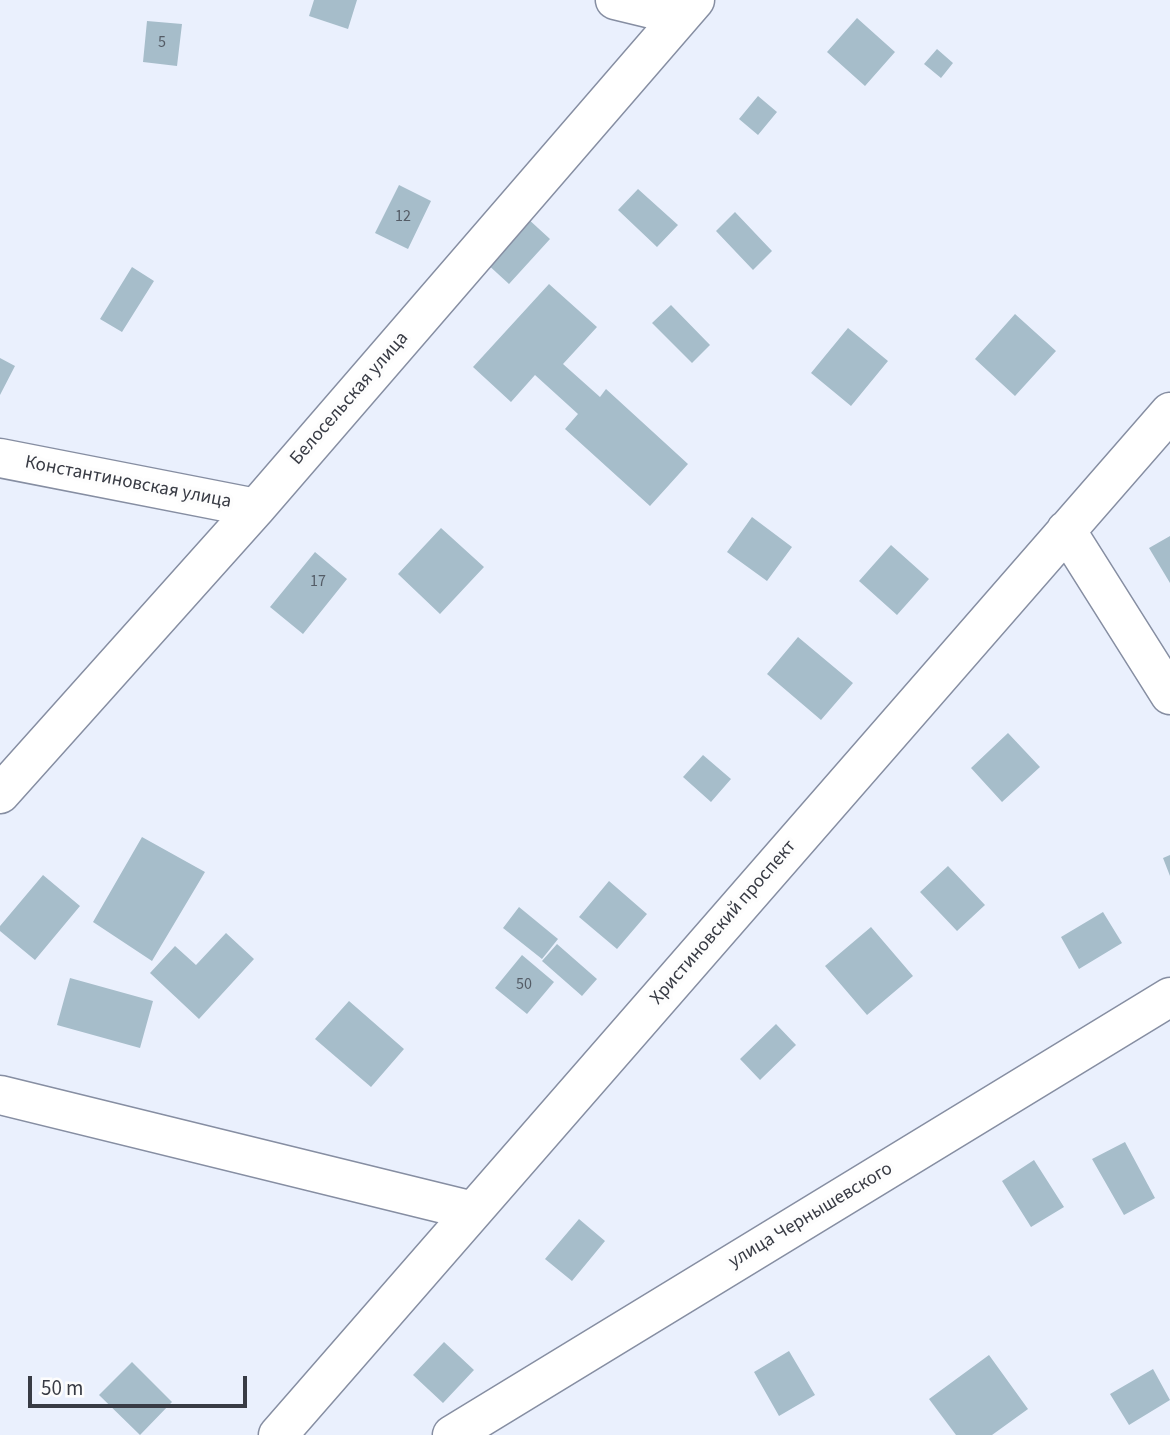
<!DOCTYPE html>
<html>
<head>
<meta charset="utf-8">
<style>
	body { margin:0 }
	#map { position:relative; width:1170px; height:1435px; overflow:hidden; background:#eaf0fd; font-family:"Source Sans 3",sans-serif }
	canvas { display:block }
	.scale { position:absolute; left:28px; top:1376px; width:219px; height:32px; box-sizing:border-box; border:4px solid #383b44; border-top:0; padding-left:9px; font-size:21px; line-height:24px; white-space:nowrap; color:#383b44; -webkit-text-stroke:5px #fdfdfd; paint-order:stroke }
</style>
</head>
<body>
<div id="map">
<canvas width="1170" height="1435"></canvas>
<div class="scale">50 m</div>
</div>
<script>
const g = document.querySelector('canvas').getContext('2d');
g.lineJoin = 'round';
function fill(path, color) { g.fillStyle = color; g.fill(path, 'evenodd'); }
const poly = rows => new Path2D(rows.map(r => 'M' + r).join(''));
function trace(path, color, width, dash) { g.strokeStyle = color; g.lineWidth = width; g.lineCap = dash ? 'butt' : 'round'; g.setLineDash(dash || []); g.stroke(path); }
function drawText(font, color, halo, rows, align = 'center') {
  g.font = font + ' "Source Sans 3",sans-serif'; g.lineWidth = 7; g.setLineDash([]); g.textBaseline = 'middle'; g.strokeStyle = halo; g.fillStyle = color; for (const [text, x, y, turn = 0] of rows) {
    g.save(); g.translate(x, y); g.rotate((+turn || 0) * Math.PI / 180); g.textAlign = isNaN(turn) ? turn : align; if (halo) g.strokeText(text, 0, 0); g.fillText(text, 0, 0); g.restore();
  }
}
fill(poly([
	[314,0,357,0,348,29,309,16],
	[857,18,895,52,865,86,827,52],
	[147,21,182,24,177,66,143,62],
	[937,49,953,63,941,78,924,64],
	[758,96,777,112,758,135,739,119],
	[399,185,431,201,408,249,375,233],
	[638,189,678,225,657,247,618,210],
	[735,212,772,251,753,270,716,231],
	[526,217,550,239,509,284,485,262],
	[132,267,154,281,122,332,100,319],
	[549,284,597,327,563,364,600,397,606,389,688,464,650,506,565,429,578,414,535,375,511,402,473,367],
	[671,305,710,345,692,363,652,323],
	[1015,314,1056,351,1015,396,975,359],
	[848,328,888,361,851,406,811,373],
	[0,358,15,366,0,395],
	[752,517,792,547,767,581,727,552],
	[441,528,484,567,440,614,398,574],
	[1170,536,1170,583,1149,548],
	[891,545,929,579,897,615,859,581],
	[315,552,347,579,303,634,270,607],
	[798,637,853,683,821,720,767,674],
	[1008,733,1040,767,1002,802,971,768],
	[703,755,731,779,711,802,683,777],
	[142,837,205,872,152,961,93,922],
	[1170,855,1170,876,1163,858],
	[948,866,985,905,957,931,920,892],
	[43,875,80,906,35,960,0,931,0,926],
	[609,881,647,914,617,949,579,917],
	[519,907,558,939,542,959,503,928],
	[1103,912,1122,943,1079,969,1061,937],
	[871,927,913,976,867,1015,825,966],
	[226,933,254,959,199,1019,150,973,175,946,196,965],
	[557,944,597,979,582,996,542,961],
	[522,955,554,982,527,1014,495,988],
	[70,978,153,1001,140,1048,57,1025],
	[349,1001,404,1049,371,1087,315,1039],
	[776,1024,796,1045,760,1080,740,1059],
	[1125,1142,1155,1198,1124,1215,1092,1159],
	[1034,1160,1064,1207,1031,1227,1002,1181],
	[579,1219,605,1241,572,1281,545,1259],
	[444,1342,474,1370,443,1403,413,1375],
	[789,1351,815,1395,779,1416,754,1372],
	[989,1355,1028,1409,992,1435,956,1435,929,1399],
	[132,1362,172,1402,140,1435,99,1395],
	[1153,1369,1170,1400,1129,1425,1110,1394]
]), '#a6bdca');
const minor = poly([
	[615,0,681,16],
	[0,458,256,508],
	[1066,530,1170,695],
	[0,794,256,508,695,0],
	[0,1095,473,1211],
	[278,1435,1170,412],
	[452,1435,1170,997]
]);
trace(minor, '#868ea2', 41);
trace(minor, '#fff', 38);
drawText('16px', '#545c66', null, [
	["5",162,43],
	["12",403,217],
	["17",318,582],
	["50",524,985]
]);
drawText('19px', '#383b44', '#fdfdfd', [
	["Белосельская улица",350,399,-49],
	["Константиновская улица",128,483,11],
	["Христиновский проспект",724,923,-49],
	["улица Чернышевского",811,1216,-31]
]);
</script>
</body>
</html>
